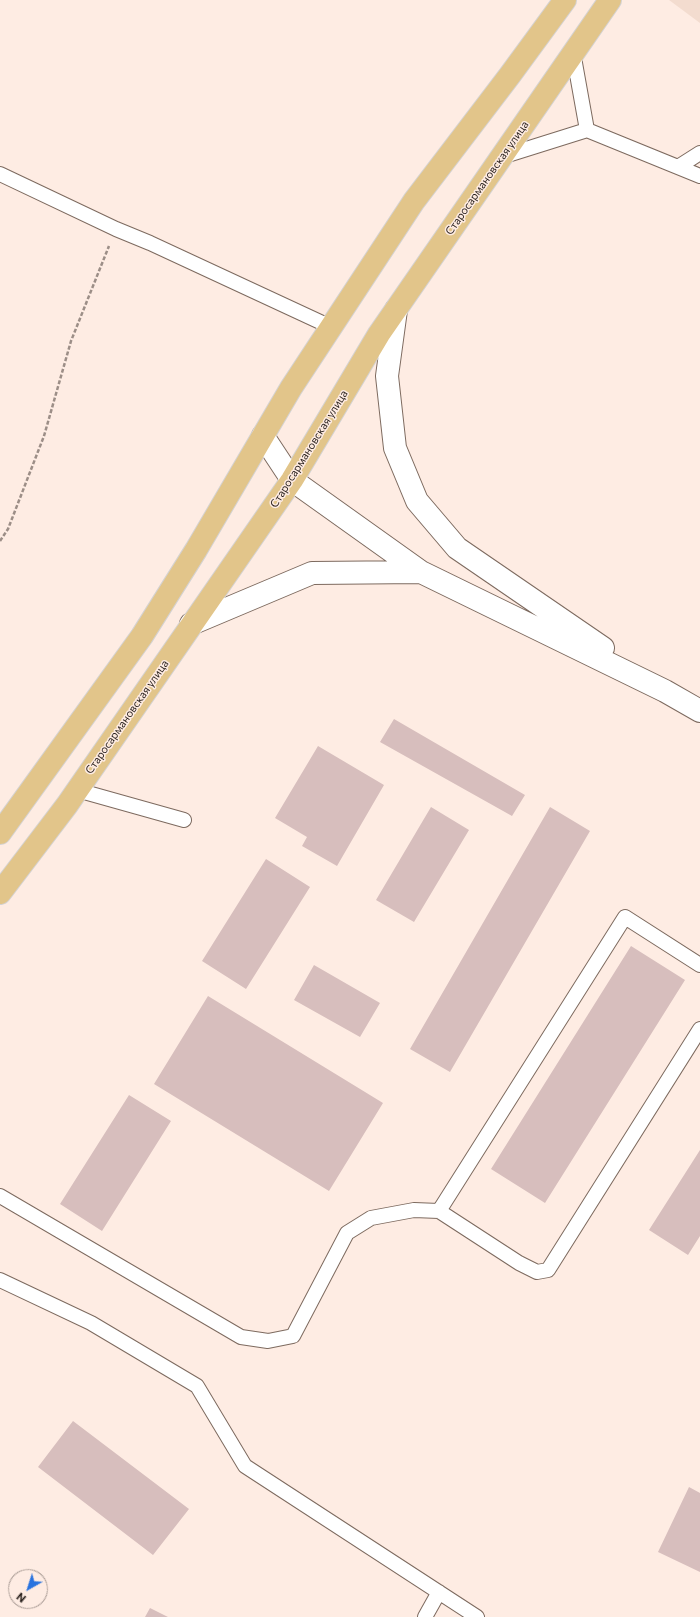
<!DOCTYPE html>
<html>
<head>
<meta charset="utf-8">
<style>
	body { margin:0 }
	#map { position:relative; width:700px; height:1617px; overflow:hidden; background:#feece3; font-family:Commissioner,sans-serif }
	canvas { display:block }
	.north { position:absolute; left:8px; top:1569px; width:40px; height:40px; box-sizing:border-box; background:#feece3; border:1px solid #a89a93; border-radius:50%; rotate:219deg; font-size:11px; font-weight:700; line-height:16px; text-align:center; color:#271f1b }
	.north::after { content:''; display:block; margin:auto; width:14px; height:18px; background:#2973df; clip-path:polygon(50% 0,100% 100%,50% 72%,0 100%) }
</style>
</head>
<body>
<div id="map">
<canvas width="700" height="1617"></canvas>
<div class="north">N</div>
</div>
<script>
const g = document.querySelector('canvas').getContext('2d');
g.lineJoin = 'round';
function fill(path, color) { g.fillStyle = color; g.fill(path, 'evenodd'); }
const poly = rows => new Path2D(rows.map(r => 'M' + r).join(''));
function trace(path, color, width, dash) { g.strokeStyle = color; g.lineWidth = width; g.lineCap = dash ? 'butt' : 'round'; g.setLineDash(dash || []); g.stroke(path); }
function drawText(font, color, halo, rows, align = 'center') {
  g.font = font + ' Commissioner,sans-serif'; g.lineWidth = 3; g.setLineDash([]); g.textBaseline = 'middle'; g.strokeStyle = halo; g.fillStyle = color; for (const [text, x, y, turn = 0] of rows) {
    g.save(); g.translate(x, y); g.rotate((+turn || 0) * Math.PI / 180); g.textAlign = isNaN(turn) ? turn : align; if (halo) g.strokeText(text, 0, 0); g.fillText(text, 0, 0); g.restore();
  }
}
fill(poly([
	[669,0,700,0,700,23]
]), '#f3dccf');
fill(poly([
	[394,719,525,795,512,816,380,742],
	[318,746,384,785,337,866,302,846,307,837,275,818],
	[431,807,469,830,414,922,376,900],
	[550,807,590,831,450,1072,410,1049],
	[266,859,310,887,246,989,202,961],
	[631,946,685,980,545,1203,491,1169],
	[314,965,380,1003,360,1037,294,1000],
	[208,996,383,1103,329,1191,154,1084],
	[129,1095,171,1121,102,1231,60,1204],
	[700,1150,700,1236,688,1255,649,1230],
	[73,1421,189,1509,153,1555,38,1467],
	[689,1487,700,1493,700,1572,658,1552],
	[150,1608,168,1617,145,1617]
]), '#d7bebd');
const lane = poly([
	[573,52,587,130],
	[501,157,587,130,700,176],
	[678,167,700,153],
	[0,174,116,229,150,243,331,327],
	[77,790,184,820],
	[0,1196,241,1337,268,1341,293,1336,347,1233,371,1218,414,1210,439,1211,519,1263,537,1272,548,1270,700,1029],
	[439,1211,625,917,700,965],
	[0,1280,91,1323,197,1386,245,1466,477,1617],
	[425,1617,439,1592]
]);
const street = poly([
	[396,310,387,376,395,448,417,501,457,548,603,648],
	[263,436,292,480,421,572],
	[191,624,312,573,421,572,665,691,700,711]
]);
const primary = poly([
	[0,833,142,636,196,550,291,388,414,201,510,75,565,0],
	[0,893,67,805,292,480,379,334,610,0]
]);
trace(lane, '#7d6a5f', 16);
trace(street, '#7d6a5f', 24);
trace(primary, '#d4d2d1', 24);
trace(poly([
	[0,541,8,529,44,436,71,341,109,246]
]), '#9c8e87', 2.5, [4, 2]);
trace(lane, '#fff', 14);
trace(street, '#fff', 22);
trace(primary, '#e2c58a', 22);
drawText('11px', '#271f1b', '#feece3', [
	["Старосармановская улица",487,178,-55],
	["Старосармановская улица",309,449,-58],
	["Старосармановская улица",127,717,-55]
]);
</script>
</body>
</html>
